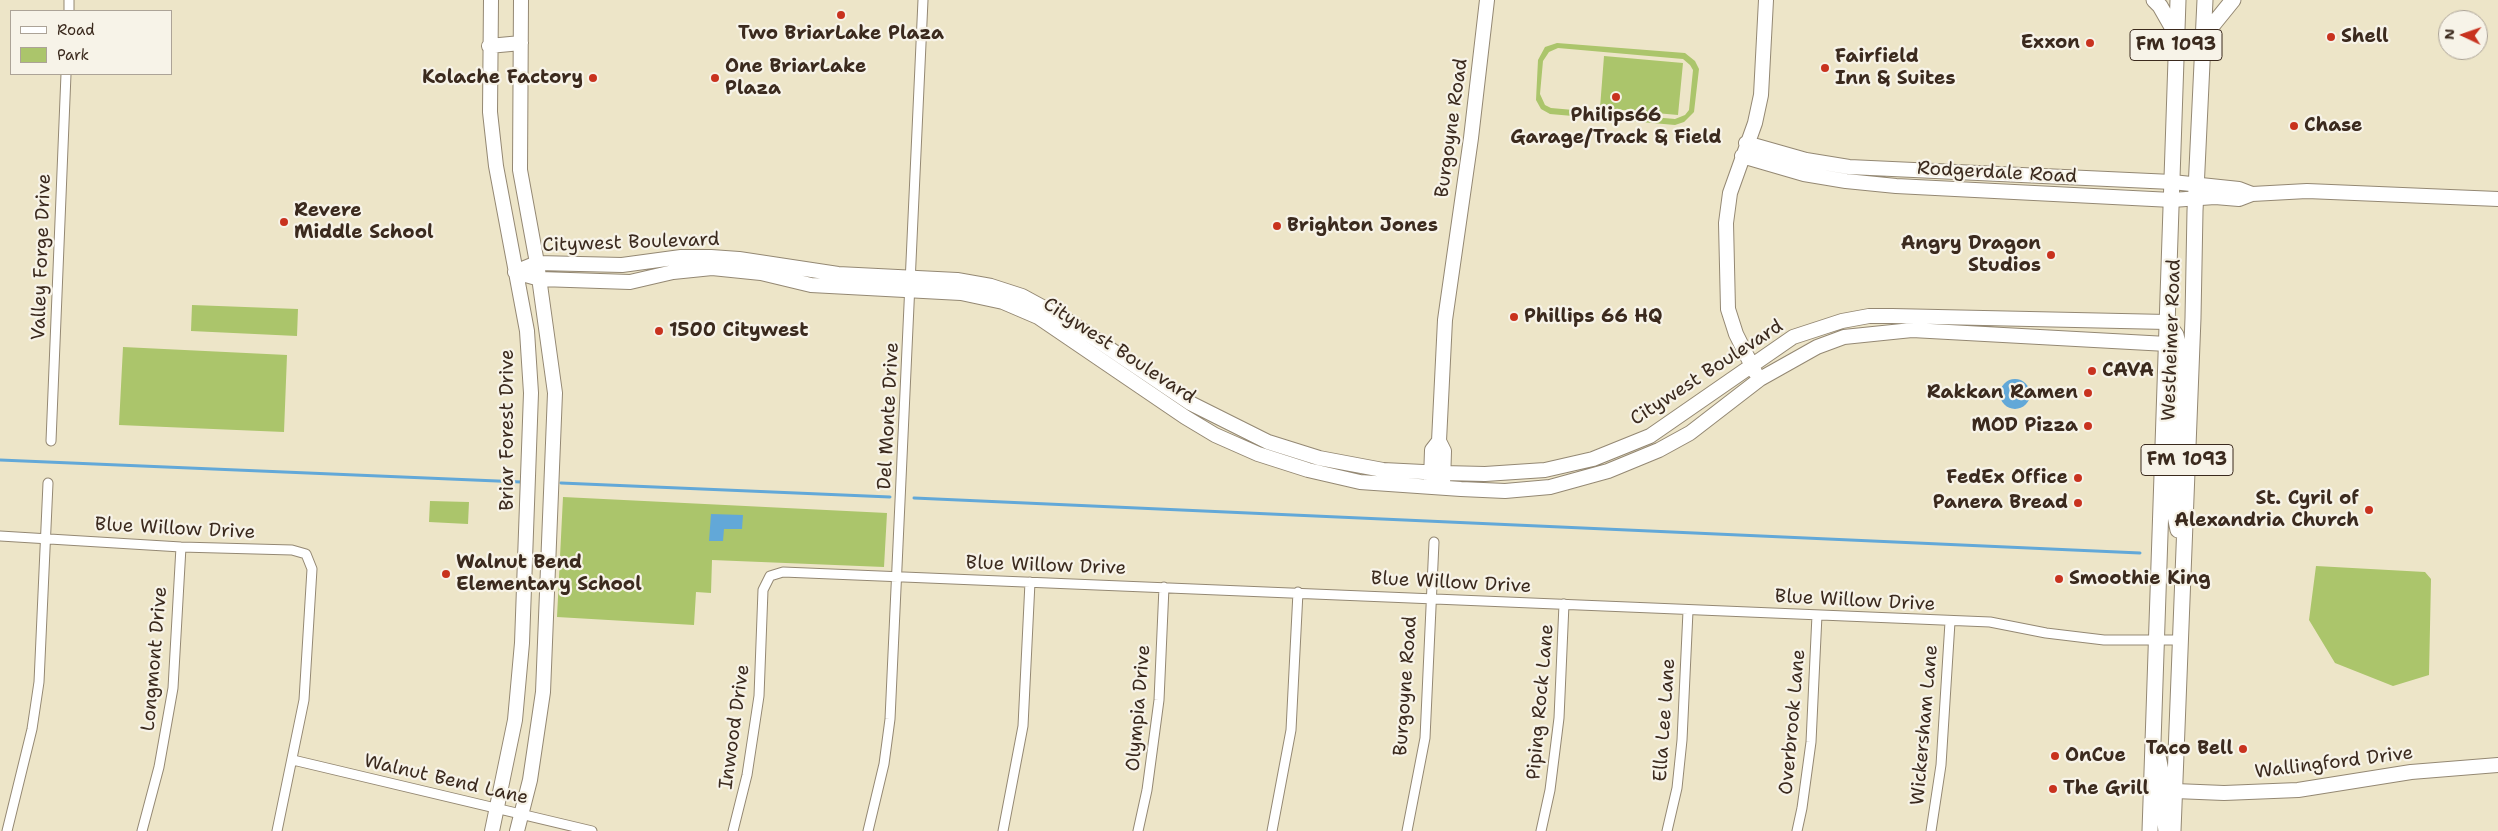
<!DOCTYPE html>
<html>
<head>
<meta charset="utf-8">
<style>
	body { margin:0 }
	#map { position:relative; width:2498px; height:831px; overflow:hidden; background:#ede5c8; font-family:"Shantell Sans",sans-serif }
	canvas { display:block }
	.legend { position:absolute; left:10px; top:10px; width:162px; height:65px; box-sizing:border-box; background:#f7f3e8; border:1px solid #aca397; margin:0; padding:6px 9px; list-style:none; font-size:15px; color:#3b2a1e }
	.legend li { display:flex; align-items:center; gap:10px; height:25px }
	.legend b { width:25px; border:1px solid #aca397 }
	.north { position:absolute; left:2438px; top:10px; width:50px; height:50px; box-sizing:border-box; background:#f7f3e8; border:1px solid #aca397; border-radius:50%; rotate:273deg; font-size:14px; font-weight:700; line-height:20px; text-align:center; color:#3b2a1e }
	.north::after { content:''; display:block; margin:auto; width:18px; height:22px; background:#c8321e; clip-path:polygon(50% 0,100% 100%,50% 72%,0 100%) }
</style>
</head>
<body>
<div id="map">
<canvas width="2498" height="831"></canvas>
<ul class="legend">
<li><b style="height:6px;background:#fff"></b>Road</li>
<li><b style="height:14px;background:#abc56b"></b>Park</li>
</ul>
<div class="north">N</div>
</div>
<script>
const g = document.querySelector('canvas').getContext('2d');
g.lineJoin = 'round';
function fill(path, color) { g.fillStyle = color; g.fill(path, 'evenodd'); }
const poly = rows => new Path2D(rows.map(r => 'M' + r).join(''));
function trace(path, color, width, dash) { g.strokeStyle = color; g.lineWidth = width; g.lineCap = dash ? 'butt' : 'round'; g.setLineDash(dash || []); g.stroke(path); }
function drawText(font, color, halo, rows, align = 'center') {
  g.font = font + ' "Shantell Sans",sans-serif'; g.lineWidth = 4.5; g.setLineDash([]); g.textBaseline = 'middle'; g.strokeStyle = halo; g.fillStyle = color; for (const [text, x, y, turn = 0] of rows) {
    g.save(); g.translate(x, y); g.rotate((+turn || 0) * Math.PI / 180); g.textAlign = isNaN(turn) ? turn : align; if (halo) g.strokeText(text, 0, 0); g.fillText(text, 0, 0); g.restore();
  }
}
fill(poly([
	[1557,43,1685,53,1695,61,1699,69,1694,112,1684,122,1675,125,1550,114,1541,109,1536,100,1538,60,1545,47],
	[1558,48,1683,59,1690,65,1693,70,1689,110,1685,115,1675,119,1551,108,1545,105,1540,94,1543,61,1549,52],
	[1604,56,1683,63,1678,115,1600,108],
	[192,305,298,309,297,336,191,331],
	[123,347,287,355,284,432,119,425],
	[563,497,887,513,884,567,712,560,711,593,696,592,694,625,557,617],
	[430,501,469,502,468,524,429,522],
	[2316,566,2425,572,2431,579,2429,675,2393,686,2335,663,2309,620]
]), '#abc56b');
fill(poly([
	'2000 394a15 15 0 1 1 30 0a15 15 0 1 1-30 0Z',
	[711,514,743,515,742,529,724,529,723,541,709,541]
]), '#62a8d8');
trace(poly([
	[0,460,521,482],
	[561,483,890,497],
	[914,498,2140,553]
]), '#62a8d8', 3);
const street = poly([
	[69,11,69,0],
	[51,441,66,74],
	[0,536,181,547,292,550,306,554,312,569,304,700,277,831],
	[293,760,592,831],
	[7,831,32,729,39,682,48,483],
	[142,831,159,767,173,688,181,547],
	[733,831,747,775,759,696,763,590,770,576,783,572,1990,622,2046,633,2104,640,2181,640],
	[868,831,884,764,890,719,923,0],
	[1003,831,1023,726,1030,582],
	[1138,831,1147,790,1159,700,1164,587],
	[1272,831,1291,730,1298,592],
	[1407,831,1425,738,1434,542],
	[1541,831,1550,790,1559,718,1564,604],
	[1667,831,1677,788,1682,740,1688,611],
	[1797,831,1802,808,1811,742,1817,615],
	[1931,831,1941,765,1950,622]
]);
const secondary = poly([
	[491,0,490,112,496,166,527,331,531,393,522,643,515,720,492,831],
	[489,46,521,43],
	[1746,143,1806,160,1849,167,2172,182,2239,189,2252,194],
	[1742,156,1804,174,1846,181,1896,186,2172,200,2215,197,2239,199,2252,194,2307,191,2498,199],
	[515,272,540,279,630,282,673,272,712,268,761,273,811,285,961,293,1003,302,1038,317,1185,417,1215,435,1258,454,1308,470,1360,482,1461,489,1505,491,1550,487,1608,471,1659,450,1690,433,1760,379,1817,347,1844,337,1912,330,2167,344],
	[515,272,537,263,622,265,681,257,711,257,739,259,838,274,957,280,991,286,1022,296,1070,322,1190,403,1268,442,1319,458,1383,470,1443,473,1485,474,1545,470,1593,459,1650,436,1793,337,1842,321,1869,316,1892,316,2167,322],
	[1755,372,1736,334,1728,309,1726,223,1730,193,1755,123,1761,95,1766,0],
	[1431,480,1432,450,1439,441],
	[1443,483,1444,451,1439,441,1445,320,1471,138,1487,0],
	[2175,791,2224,793,2298,790,2411,772,2498,765],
	[517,831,530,780,543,692,555,393,537,263,520,170,521,0]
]);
const primary = poly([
	[2154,0,2160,6,2176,34],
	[2203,37,2233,0],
	[2168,324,2176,335,2179,348,2173,506,2178,530],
	[2157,751,2164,786,2175,791],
	[2150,792,2162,798,2166,831],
	[2150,831,2178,0],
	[2173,831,2193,318,2195,211,2205,0]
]);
trace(street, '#948873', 11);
trace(secondary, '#948873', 16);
trace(primary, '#948873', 17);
trace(street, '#fff', 9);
trace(secondary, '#fff', 14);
trace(primary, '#fff', 15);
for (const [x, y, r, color] of [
	[841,15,5,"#c8321e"],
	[2331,37,5,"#c8321e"],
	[2090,43,5,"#c8321e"],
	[1825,68,5,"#c8321e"],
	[593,78,5,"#c8321e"],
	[715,78,5,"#c8321e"],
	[1616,97,5,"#c8321e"],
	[2294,126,5,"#c8321e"],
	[284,222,5,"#c8321e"],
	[1277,226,5,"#c8321e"],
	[2051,255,5,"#c8321e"],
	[1514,317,5,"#c8321e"],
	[659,331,5,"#c8321e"],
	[2092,371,5,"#c8321e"],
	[2088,393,5,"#c8321e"],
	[2088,426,5,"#c8321e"],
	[2078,478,5,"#c8321e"],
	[2078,503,5,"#c8321e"],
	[2369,510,5,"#c8321e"],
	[446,574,5,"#c8321e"],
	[2059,579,5,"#c8321e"],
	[2243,749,5,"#c8321e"],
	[2055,756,5,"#c8321e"],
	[2053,789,5,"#c8321e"]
]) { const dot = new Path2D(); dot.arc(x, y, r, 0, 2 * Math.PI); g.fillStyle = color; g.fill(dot); trace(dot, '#f7f3e8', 2); }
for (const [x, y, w] of [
	[2176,45,92],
	[2187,460,92]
]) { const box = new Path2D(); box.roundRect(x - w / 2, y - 15.5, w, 31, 4); g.fillStyle = '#f7f3e8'; g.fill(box); trace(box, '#3b2a1e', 1); }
drawText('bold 18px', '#3b2a1e', null, [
	["FM 1093",2176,45],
	["FM 1093",2187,460]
]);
drawText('bold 19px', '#3b2a1e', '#f7f3e8', [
	["Two BriarLake Plaza",841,34,"center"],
	["Shell",2341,37],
	["Exxon",2080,43,"right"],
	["Fairfield",1835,57],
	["Inn & Suites",1835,79],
	["One BriarLake",725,67],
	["Plaza",725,89],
	["Kolache Factory",583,78,"right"],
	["Philips66",1616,116,"center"],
	["Garage/Track & Field",1616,138,"center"],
	["Chase",2304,126],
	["Revere",294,211],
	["Middle School",294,233],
	["Brighton Jones",1287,226],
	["Angry Dragon",2041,244,"right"],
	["Studios",2041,266,"right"],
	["Phillips 66 HQ",1524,317],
	["1500 Citywest",669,331],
	["CAVA",2102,371],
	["Rakkan Ramen",2078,393,"right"],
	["MOD Pizza",2078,426,"right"],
	["FedEx Office",2068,478,"right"],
	["St. Cyril of",2359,499,"right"],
	["Alexandria Church",2359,521,"right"],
	["Panera Bread",2068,503,"right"],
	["Walnut Bend",456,563],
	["Elementary School",456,585],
	["Smoothie King",2069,579],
	["Taco Bell",2233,749,"right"],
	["OnCue",2065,756],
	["The Grill",2063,789]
], 'left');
drawText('19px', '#3b2a1e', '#f7f3e8', [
	["Burgoyne Road",1452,128,-82],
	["Rodgerdale Road",1997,173,3],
	["Citywest Boulevard",631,243,-2],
	["Valley Forge Drive",42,257,-88],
	["Westheimer Road",2172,340,-88],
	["Citywest Boulevard",1119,351,33],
	["Citywest Boulevard",1707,373,-33],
	["Del Monte Drive",889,416,-87],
	["Briar Forest Drive",508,430,-90],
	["Blue Willow Drive",175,529,3],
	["Blue Willow Drive",1046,566,2],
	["Blue Willow Drive",1451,583,3],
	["Blue Willow Drive",1855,601,3],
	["Longmont Drive",155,659,-85],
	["Burgoyne Road",1406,686,-86],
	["Piping Rock Lane",1541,702,-85],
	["Olympia Drive",1139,708,-85],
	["Ella Lee Lane",1665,720,-86],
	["Overbrook Lane",1793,722,-85],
	["Wickersham Lane",1925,725,-85],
	["Inwood Drive",735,727,-82],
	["Wallingford Drive",2334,763,-7],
	["Walnut Bend Lane",446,780,13]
]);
</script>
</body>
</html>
